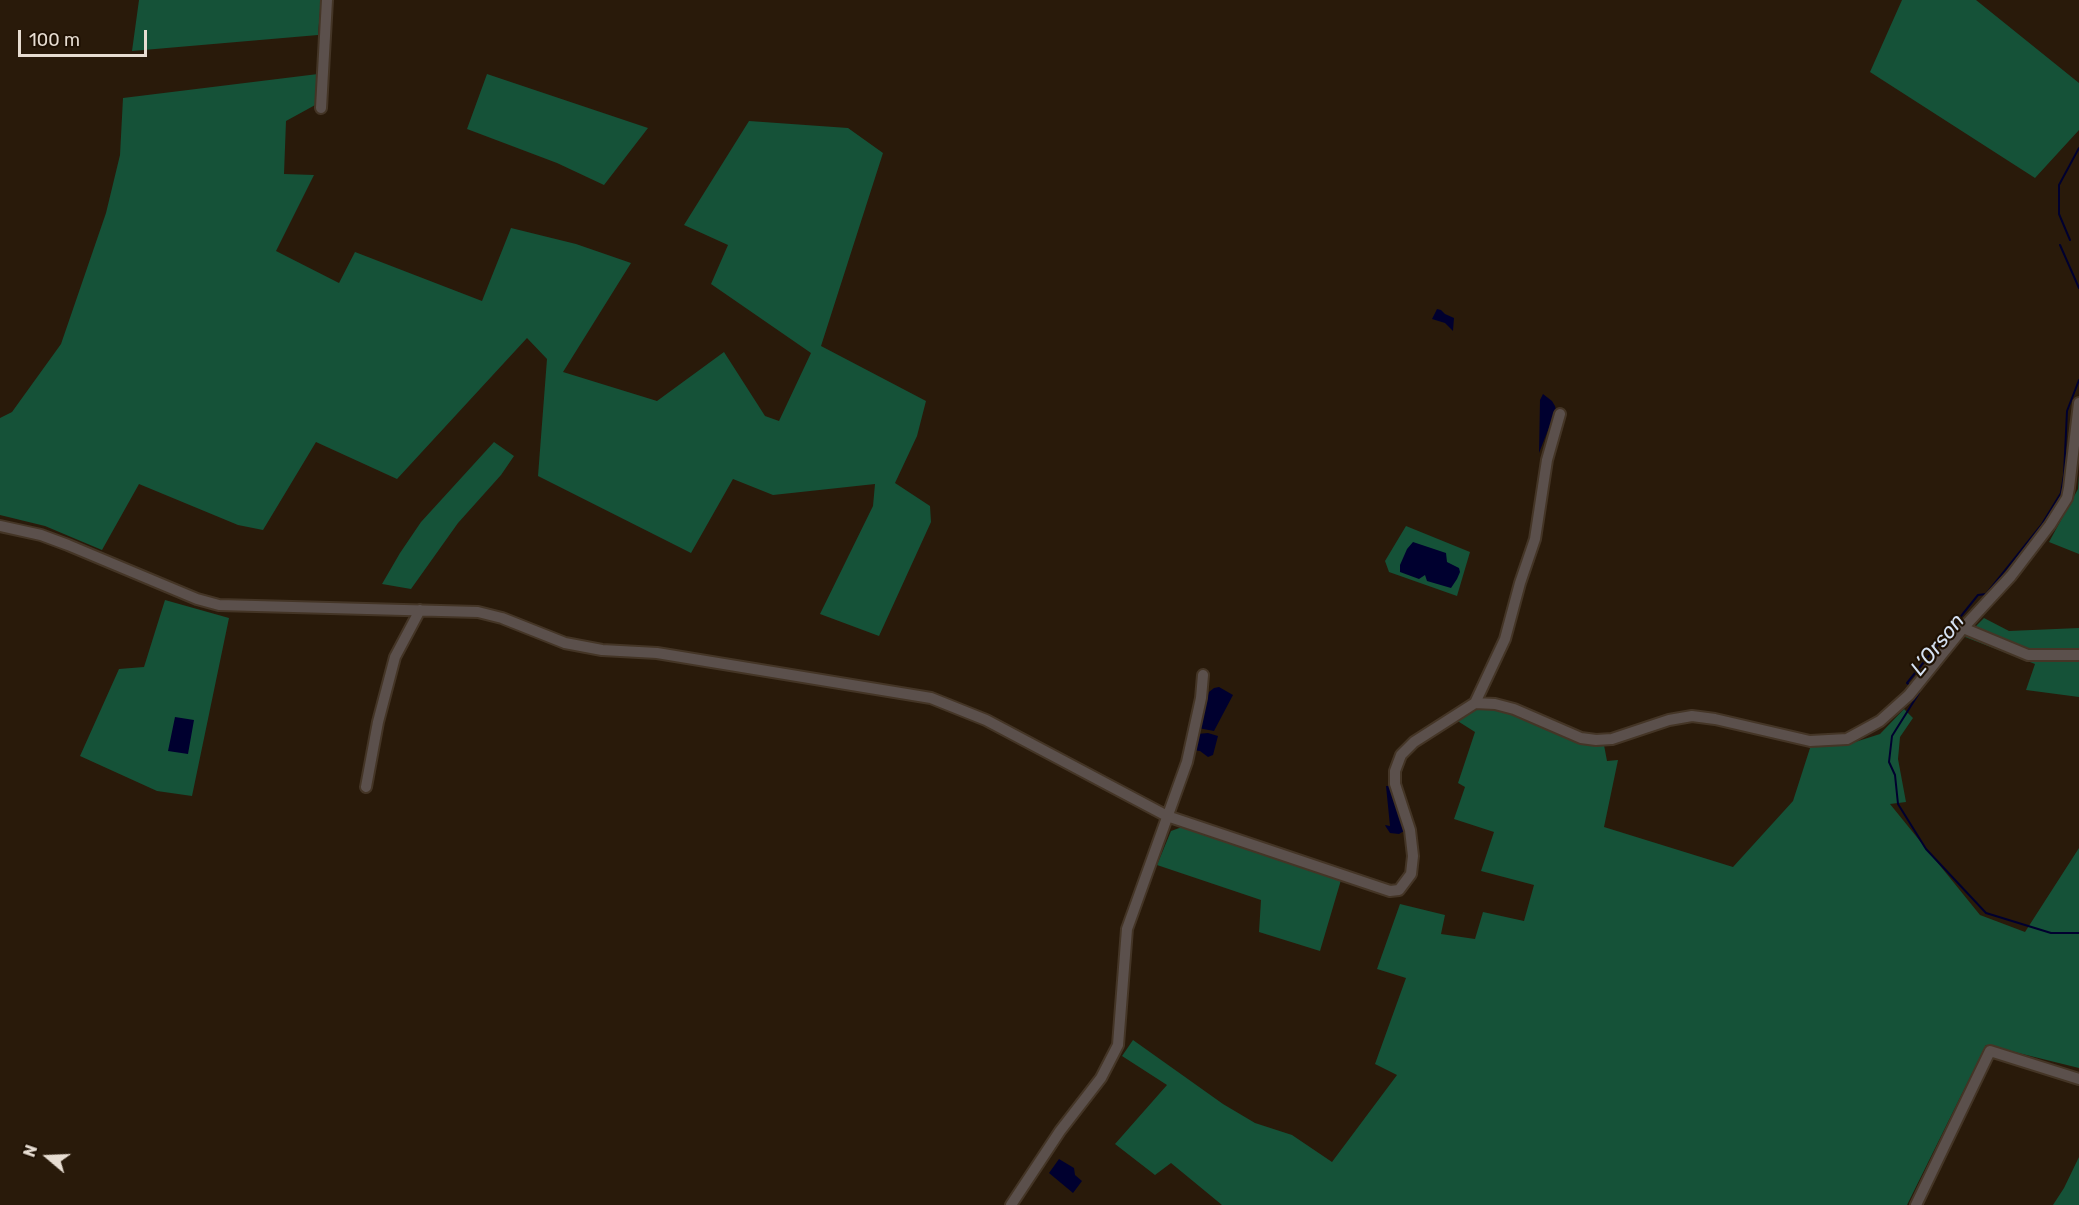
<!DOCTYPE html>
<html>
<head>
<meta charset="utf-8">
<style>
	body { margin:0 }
	#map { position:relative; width:2079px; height:1205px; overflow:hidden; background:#291a0a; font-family:Rubik,sans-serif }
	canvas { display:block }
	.north { position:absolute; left:18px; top:1127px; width:60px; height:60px; -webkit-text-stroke:4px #1f1103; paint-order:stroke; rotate:289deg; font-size:16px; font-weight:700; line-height:24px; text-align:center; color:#e7ddd2 }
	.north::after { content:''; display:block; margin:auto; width:21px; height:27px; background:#e7ddd2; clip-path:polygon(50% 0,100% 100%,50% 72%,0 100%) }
	.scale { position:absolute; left:18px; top:30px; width:129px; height:27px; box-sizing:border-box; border:3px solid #e7ddd2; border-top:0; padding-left:8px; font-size:18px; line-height:21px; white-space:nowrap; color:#e7ddd2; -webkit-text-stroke:4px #1f1103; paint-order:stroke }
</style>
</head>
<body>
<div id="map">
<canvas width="2079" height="1205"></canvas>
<div class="north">N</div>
<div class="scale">100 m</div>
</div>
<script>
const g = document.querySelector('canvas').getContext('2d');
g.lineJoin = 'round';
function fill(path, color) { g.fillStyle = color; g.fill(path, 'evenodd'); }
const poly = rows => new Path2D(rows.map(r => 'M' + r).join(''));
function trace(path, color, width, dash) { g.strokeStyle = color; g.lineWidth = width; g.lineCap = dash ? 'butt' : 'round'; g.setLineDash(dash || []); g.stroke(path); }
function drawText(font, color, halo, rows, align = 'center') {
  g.font = font + ' Rubik,sans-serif'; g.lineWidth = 4.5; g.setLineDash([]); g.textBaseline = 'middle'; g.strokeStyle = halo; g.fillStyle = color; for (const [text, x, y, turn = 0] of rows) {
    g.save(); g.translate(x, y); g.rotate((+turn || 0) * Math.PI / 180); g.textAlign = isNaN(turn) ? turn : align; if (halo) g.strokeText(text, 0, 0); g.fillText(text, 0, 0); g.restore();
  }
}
fill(poly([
	[139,0,321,0,318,35,132,51],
	[1902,0,1976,0,2079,83,2079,130,2035,178,1870,72],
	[318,74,317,104,286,121,284,174,314,175,276,251,339,283,355,252,482,301,511,228,576,244,631,263,563,372,657,401,724,352,765,416,779,421,811,353,711,284,728,245,684,225,749,121,848,128,883,153,821,346,926,401,917,436,895,483,930,506,931,522,879,636,820,614,873,506,875,484,773,495,733,479,691,553,538,476,547,359,527,338,397,479,316,442,263,530,238,525,139,484,102,550,45,526,0,515,0,418,12,412,61,344,106,213,120,155,123,98],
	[487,74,648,128,604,185,557,163,467,129],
	[494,442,514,456,501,475,458,523,411,589,382,584,400,553,421,522],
	[2079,475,2079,554,2049,542,2078,489],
	[1406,526,1470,552,1457,596,1389,572,1385,561],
	[165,600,229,618,192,796,157,791,80,756,119,669,144,667],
	[1984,618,2009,631,2079,628,2079,697,2026,690,2035,664,1965,637],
	[1477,709,1505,709,1604,745,1607,761,1618,760,1604,827,1733,867,1793,801,1811,745,1855,742,1880,734,1904,709,1913,718,1900,737,1898,759,1906,802,1890,804,1980,915,2025,932,2079,848,2079,1068,1986,1045,1907,1205,1222,1205,1171,1163,1155,1175,1115,1144,1167,1085,1122,1056,1133,1040,1223,1104,1255,1123,1292,1135,1332,1162,1397,1075,1375,1064,1406,978,1377,969,1400,904,1445,915,1441,934,1475,939,1483,912,1524,921,1534,885,1481,871,1494,832,1454,819,1465,787,1458,783,1475,732,1456,720],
	[1182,827,1341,880,1320,951,1259,932,1261,900,1157,865,1171,831],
	[2079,1157,2079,1205,2053,1205,2064,1188]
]), '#155238');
fill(poly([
	[1437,309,1441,310,1445,314,1454,318,1453,331,1445,323,1432,319],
	[1543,394,1552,401,1555,406,1556,410,1539,453,1540,400],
	[1413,542,1446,553,1447,562,1459,568,1460,572,1457,579,1451,588,1427,581,1425,575,1419,579,1400,572,1400,565,1407,549],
	[1219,687,1233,695,1214,731,1198,728,1209,692,1214,688],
	[175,717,194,720,188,754,168,751],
	[1208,733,1218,736,1213,755,1208,757,1200,751,1192,750,1197,734],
	[1386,786,1389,786,1404,831,1399,834,1390,833,1386,827,1385,825,1390,826],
	[1059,1159,1074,1168,1075,1175,1082,1181,1073,1193,1049,1173]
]), '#00002f');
trace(poly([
	[2070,240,2059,214,2059,185,2079,148],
	[2060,245,2079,288],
	[1912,687,1907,683,1978,595,1986,594,2042,524,2061,493,2064,475,2067,411,2079,380],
	[1916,691,1919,693,1892,736,1889,762,1895,775,1898,804,1926,849,1986,913,2051,933,2079,933]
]), '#00002f', 2);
const minor = poly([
	[321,108,327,0],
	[0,526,41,535,68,545,197,599,219,605,478,612,502,618,565,643,602,650,657,653,931,698,986,720,1167,816,1390,891,1399,890,1411,874,1413,856,1410,830,1395,784,1395,771,1401,755,1414,742,1475,703,1505,639,1520,583,1535,539,1547,460,1560,414],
	[1963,628,2028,655,2079,655],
	[1475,703,1495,704,1514,709,1581,738,1596,740,1612,739,1669,720,1692,716,1715,719,1810,741,1847,739,1880,721,1909,695,1963,628,2011,576,2050,525,2067,498,2069,488,2079,403],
	[366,787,378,722,395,657,420,610],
	[1011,1205,1060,1131,1101,1078,1118,1045,1127,929,1187,762,1201,698,1203,675],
	[1916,1205,1990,1051,2079,1079]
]);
trace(minor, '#443526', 14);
trace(minor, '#5b504c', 10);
drawText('italic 21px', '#d6e2f3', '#1f1103', [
	["L’Orson",1938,645,-51]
]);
</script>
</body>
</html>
